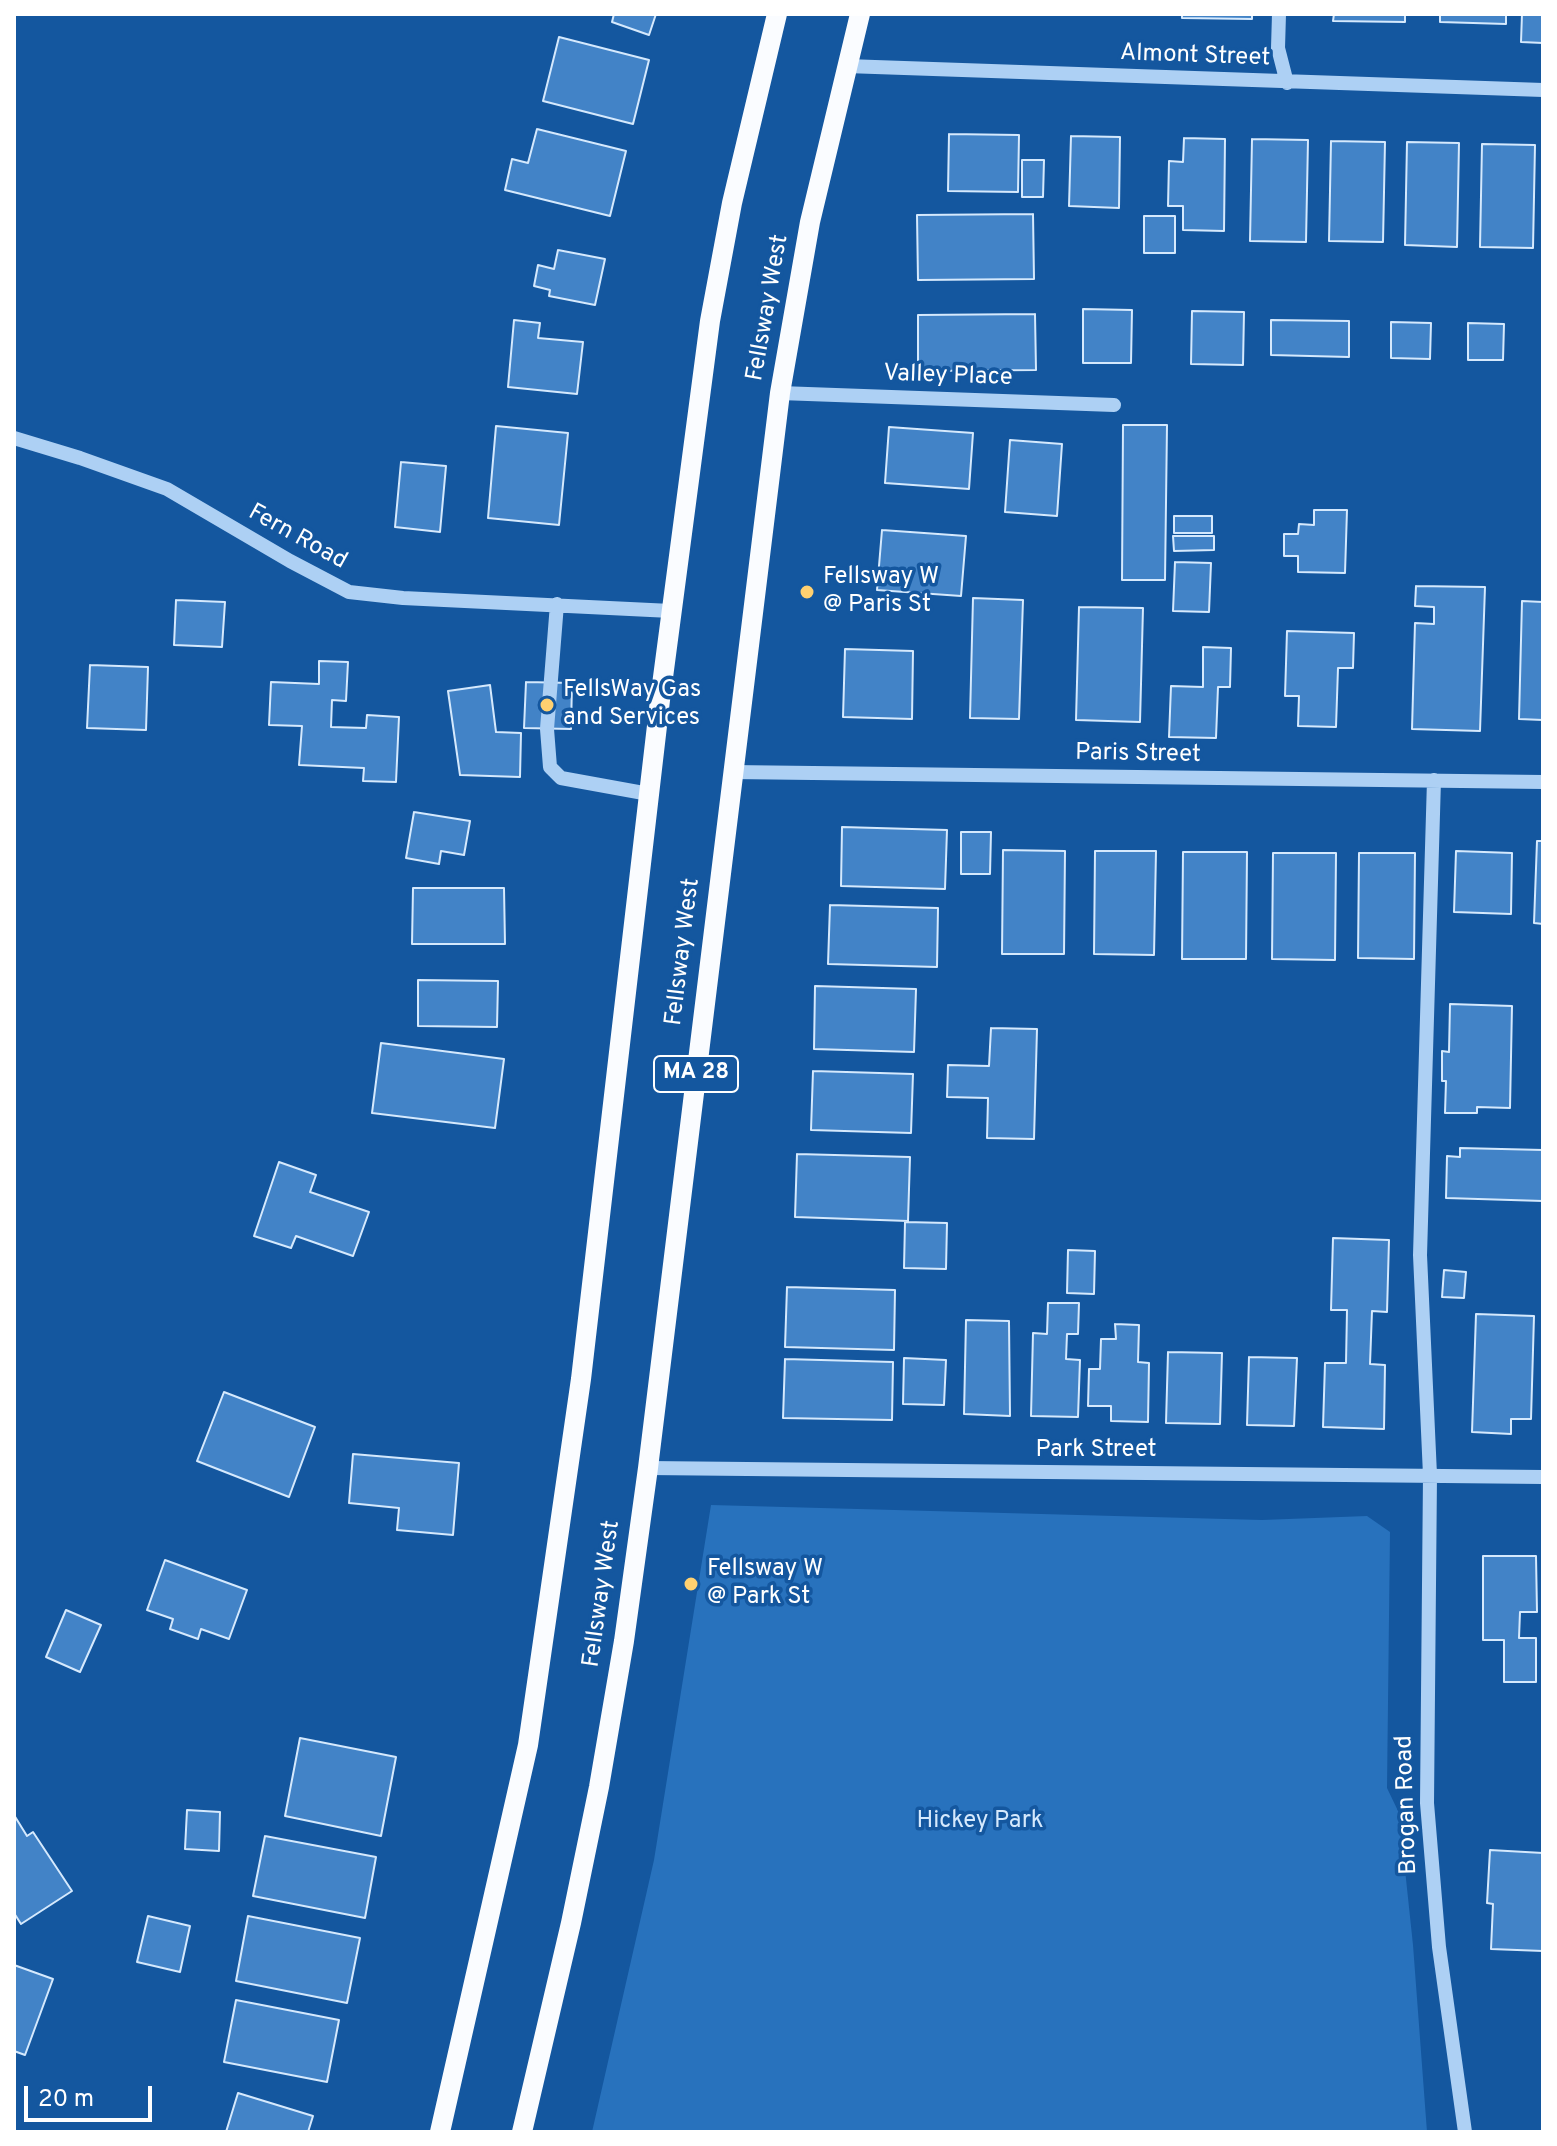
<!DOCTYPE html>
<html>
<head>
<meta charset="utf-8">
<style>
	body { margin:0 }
	#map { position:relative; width:1557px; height:2146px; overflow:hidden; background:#14579f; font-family:Overpass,sans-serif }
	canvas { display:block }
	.frame { position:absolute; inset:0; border:16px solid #fff; pointer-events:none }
	.scale { position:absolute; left:24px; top:2086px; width:128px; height:36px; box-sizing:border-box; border:4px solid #fff; border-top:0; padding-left:10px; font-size:24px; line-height:28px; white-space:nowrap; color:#fff; -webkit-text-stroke:6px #14579f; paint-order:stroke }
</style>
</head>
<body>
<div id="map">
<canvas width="1557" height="2146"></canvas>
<div class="frame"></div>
<div class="scale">20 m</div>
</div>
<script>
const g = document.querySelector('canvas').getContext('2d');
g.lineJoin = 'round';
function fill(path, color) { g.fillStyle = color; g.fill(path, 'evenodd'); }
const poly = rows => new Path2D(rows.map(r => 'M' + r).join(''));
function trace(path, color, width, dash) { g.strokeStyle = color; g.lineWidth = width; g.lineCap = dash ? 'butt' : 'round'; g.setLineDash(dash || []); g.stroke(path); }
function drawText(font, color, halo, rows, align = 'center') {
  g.font = font + ' Overpass,sans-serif'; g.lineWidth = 7; g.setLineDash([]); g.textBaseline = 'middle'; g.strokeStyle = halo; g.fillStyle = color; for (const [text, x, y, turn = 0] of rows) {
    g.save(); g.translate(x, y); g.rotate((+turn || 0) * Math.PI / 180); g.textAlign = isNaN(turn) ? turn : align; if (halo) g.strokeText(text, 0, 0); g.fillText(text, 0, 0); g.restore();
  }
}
fill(poly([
	[711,1505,1262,1520,1367,1516,1390,1532,1387,1788,1399,1813,1413,1945,1427,2132,592,2132,654,1860]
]), '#2872bd');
const building = poly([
	[614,14,656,14,649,35,612,22,614,14],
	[1182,14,1252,14,1252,19,1182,18,1182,14],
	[1334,14,1405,14,1405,22,1333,21,1334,14],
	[1440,14,1506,14,1506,24,1440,22,1440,14],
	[1522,14,1543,14,1543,43,1521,42,1522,14],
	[559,37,649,60,633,124,543,101,559,37],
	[537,129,626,151,610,216,505,190,512,159,528,163,537,129],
	[949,134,1019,135,1018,192,948,191,949,134],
	[1071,136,1120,137,1119,208,1069,206,1071,136],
	[1184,138,1225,139,1224,231,1183,230,1183,206,1168,206,1169,161,1183,162,1184,138],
	[1252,139,1308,140,1306,242,1250,241,1252,139],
	[1331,141,1385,142,1383,242,1329,241,1331,141],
	[1407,142,1459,143,1457,247,1405,245,1407,142],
	[1482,144,1535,145,1533,248,1480,247,1482,144],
	[1022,160,1044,160,1043,197,1022,197,1022,160],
	[1033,214,1034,279,918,280,917,215,1033,214],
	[1144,216,1175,216,1175,253,1144,253,1144,216],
	[558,250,605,259,595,305,549,296,550,290,534,286,538,265,554,269,558,250],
	[1083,309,1132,310,1131,363,1083,363,1083,309],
	[1192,311,1244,312,1243,365,1191,364,1192,311],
	[1035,314,1036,370,918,371,918,315,1035,314],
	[514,320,540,323,538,338,583,342,577,394,508,387,514,320],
	[1271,320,1349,321,1349,357,1271,355,1271,320],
	[1391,322,1431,323,1430,359,1391,358,1391,322],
	[1468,323,1504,324,1503,360,1468,360,1468,323],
	[1123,425,1167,425,1165,580,1122,580,1123,425],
	[496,426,568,433,559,525,488,518,496,426],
	[889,427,973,433,969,489,885,483,889,427],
	[1010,440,1062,444,1057,516,1005,512,1010,440],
	[401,462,446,466,440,532,395,527,401,462],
	[1314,510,1347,510,1345,573,1298,572,1298,556,1284,556,1284,534,1298,534,1299,524,1314,525,1314,510],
	[1174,516,1212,516,1212,533,1174,533,1174,516],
	[882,530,966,536,961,596,877,590,882,530],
	[1173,536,1214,536,1214,550,1174,551,1173,536],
	[1175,562,1211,563,1209,612,1173,611,1175,562],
	[1416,586,1485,587,1480,731,1412,729,1415,623,1434,624,1434,607,1415,606,1416,586],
	[973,598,1023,600,1019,719,970,718,973,598],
	[176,600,225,602,222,647,174,645,176,600],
	[1522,601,1543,602,1543,720,1519,719,1522,601],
	[1079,607,1143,608,1140,722,1076,720,1079,607],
	[1287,631,1354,633,1353,668,1338,668,1336,727,1298,726,1299,696,1285,696,1287,631],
	[1203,647,1231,648,1230,687,1218,687,1216,738,1169,737,1171,686,1203,687,1203,647],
	[845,649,913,651,912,719,843,717,845,649],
	[319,661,348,662,346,701,332,700,331,727,366,728,367,715,399,717,396,782,363,781,364,768,299,765,302,726,269,725,271,682,319,684,319,661],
	[90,665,148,667,146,730,87,728,90,665],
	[526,682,572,683,571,729,524,728,526,682],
	[490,685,496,732,521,733,520,777,460,775,448,691,490,685],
	[414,812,470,821,464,855,441,851,439,864,406,858,414,812],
	[842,827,947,830,945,889,841,886,842,827],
	[961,832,991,832,990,874,961,874,961,832],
	[1537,841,1543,841,1543,924,1534,923,1537,841],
	[1003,850,1065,851,1064,954,1002,954,1003,850],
	[1095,851,1156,851,1154,955,1094,954,1095,851],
	[1456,851,1512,853,1511,914,1454,912,1456,851],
	[1183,852,1247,852,1246,959,1182,959,1183,852],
	[1273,853,1336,853,1335,960,1272,959,1273,853],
	[1359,853,1415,853,1414,959,1358,958,1359,853],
	[413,888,504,888,505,944,412,944,413,888],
	[830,905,938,908,937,967,828,964,830,905],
	[418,980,498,981,497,1027,418,1026,418,980],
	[815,986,916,989,914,1052,814,1049,815,986],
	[1450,1004,1512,1006,1510,1108,1477,1107,1477,1113,1445,1113,1446,1081,1442,1081,1442,1051,1449,1052,1450,1004],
	[991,1028,1037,1029,1034,1139,987,1138,988,1098,947,1097,948,1065,989,1066,991,1028],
	[381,1043,504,1059,495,1128,372,1113,381,1043],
	[813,1071,913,1074,911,1133,811,1130,813,1071],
	[1460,1148,1543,1150,1543,1201,1446,1198,1447,1156,1460,1157,1460,1148],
	[797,1154,910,1157,908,1221,795,1217,797,1154],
	[279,1162,316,1175,310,1192,369,1212,353,1256,296,1236,291,1248,254,1236,279,1162],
	[905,1222,947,1223,946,1269,904,1268,905,1222],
	[1333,1238,1389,1240,1387,1312,1372,1311,1370,1364,1385,1365,1384,1429,1323,1427,1325,1363,1346,1363,1347,1310,1331,1310,1333,1238],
	[1068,1250,1095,1251,1094,1294,1067,1293,1068,1250],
	[1444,1270,1466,1272,1464,1298,1442,1297,1444,1270],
	[787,1287,895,1290,894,1350,785,1347,787,1287],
	[1048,1303,1079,1303,1078,1334,1067,1334,1066,1359,1080,1360,1078,1417,1031,1416,1033,1333,1047,1334,1048,1303],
	[1476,1314,1534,1316,1531,1419,1511,1419,1511,1434,1472,1432,1476,1314],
	[966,1320,1009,1321,1010,1416,964,1414,966,1320],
	[1115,1324,1139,1325,1138,1362,1149,1363,1148,1422,1111,1421,1111,1406,1088,1406,1089,1369,1100,1369,1101,1339,1116,1339,1115,1324],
	[1168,1352,1222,1353,1220,1424,1166,1423,1168,1352],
	[1249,1357,1297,1358,1294,1426,1247,1425,1249,1357],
	[904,1358,946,1360,944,1405,903,1404,904,1358],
	[785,1359,893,1362,892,1420,783,1418,785,1359],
	[224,1392,315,1427,289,1497,197,1461,224,1392],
	[353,1454,459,1463,453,1535,397,1530,399,1508,349,1503,353,1454],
	[1483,1556,1536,1556,1537,1612,1520,1612,1519,1638,1536,1638,1536,1682,1504,1682,1504,1640,1483,1640,1483,1556],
	[165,1560,247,1590,229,1639,201,1629,198,1639,170,1629,173,1619,147,1610,165,1560],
	[66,1610,101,1625,80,1672,46,1657,66,1610],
	[300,1738,396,1757,381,1836,285,1816,300,1738],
	[187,1810,220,1812,219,1851,185,1849,187,1810],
	[14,1815,27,1836,33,1832,72,1891,21,1924,14,1913,14,1815],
	[265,1836,376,1857,365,1918,253,1896,265,1836],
	[1490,1850,1543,1853,1543,1951,1491,1949,1493,1904,1487,1903,1490,1850],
	[148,1916,190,1926,180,1972,137,1962,148,1916],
	[248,1916,360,1938,347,2003,236,1981,248,1916],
	[14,1965,53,1979,25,2055,14,2051,14,1965],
	[236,2000,339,2020,327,2082,224,2062,236,2000],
	[238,2093,313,2116,308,2132,226,2132,238,2093]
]);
fill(building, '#4283c7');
trace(building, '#d5e9fd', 2);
trace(poly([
	[1279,14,1278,48,1287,83],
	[846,66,1543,90],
	[780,393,1114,405],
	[14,438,80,458,167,489,290,561,349,592,403,598,671,611],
	[557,604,547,729,550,767,561,778,649,794],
	[732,772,1543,782],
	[1434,780,1420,1255,1430,1475,1427,1803,1439,1947,1465,2132],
	[648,1468,1543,1477]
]), '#add0f4', 14);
trace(poly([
	[440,2132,528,1745,581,1379,660,700,710,321,732,203,777,14],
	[522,2132,571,1923,599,1787,624,1641,648,1468,780,393,810,222,860,14]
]), '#fafcff', 20);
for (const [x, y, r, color] of [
	[807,592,8,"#ffd070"],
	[547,705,8,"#ffd070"],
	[691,1584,8,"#ffd070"]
]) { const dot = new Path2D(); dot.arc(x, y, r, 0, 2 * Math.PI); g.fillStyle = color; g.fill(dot); trace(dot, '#14579f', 3); }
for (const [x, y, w] of [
	[696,1074,84]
]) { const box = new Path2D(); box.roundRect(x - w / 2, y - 18, w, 36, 6); g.fillStyle = '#14579f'; g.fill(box); trace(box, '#fff', 2); }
drawText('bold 22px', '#fff', null, [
	["MA 28",696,1074]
]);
drawText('24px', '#fff', '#14579f', [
	["Almont Street",1195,57,2],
	["Fellsway West",769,308,-80],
	["Valley Place",948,377,2],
	["Fern Road",297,538,29],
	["Paris Street",1138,755,1],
	["Fellsway West",684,952,-83],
	["Park Street",1096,1451],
	["Fellsway West",603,1594,-82],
	["Brogan Road",1408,1805,-92]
]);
drawText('24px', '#fff', '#14579f', [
	["Fellsway W",823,578],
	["@ Paris St",823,606],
	["FellsWay Gas",563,691],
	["and Services",563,719],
	["Fellsway W",707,1570],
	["@ Park St",707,1598]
], 'left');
drawText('24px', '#d5e9fd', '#14579f', [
	["Hickey Park",980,1822]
]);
</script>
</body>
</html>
